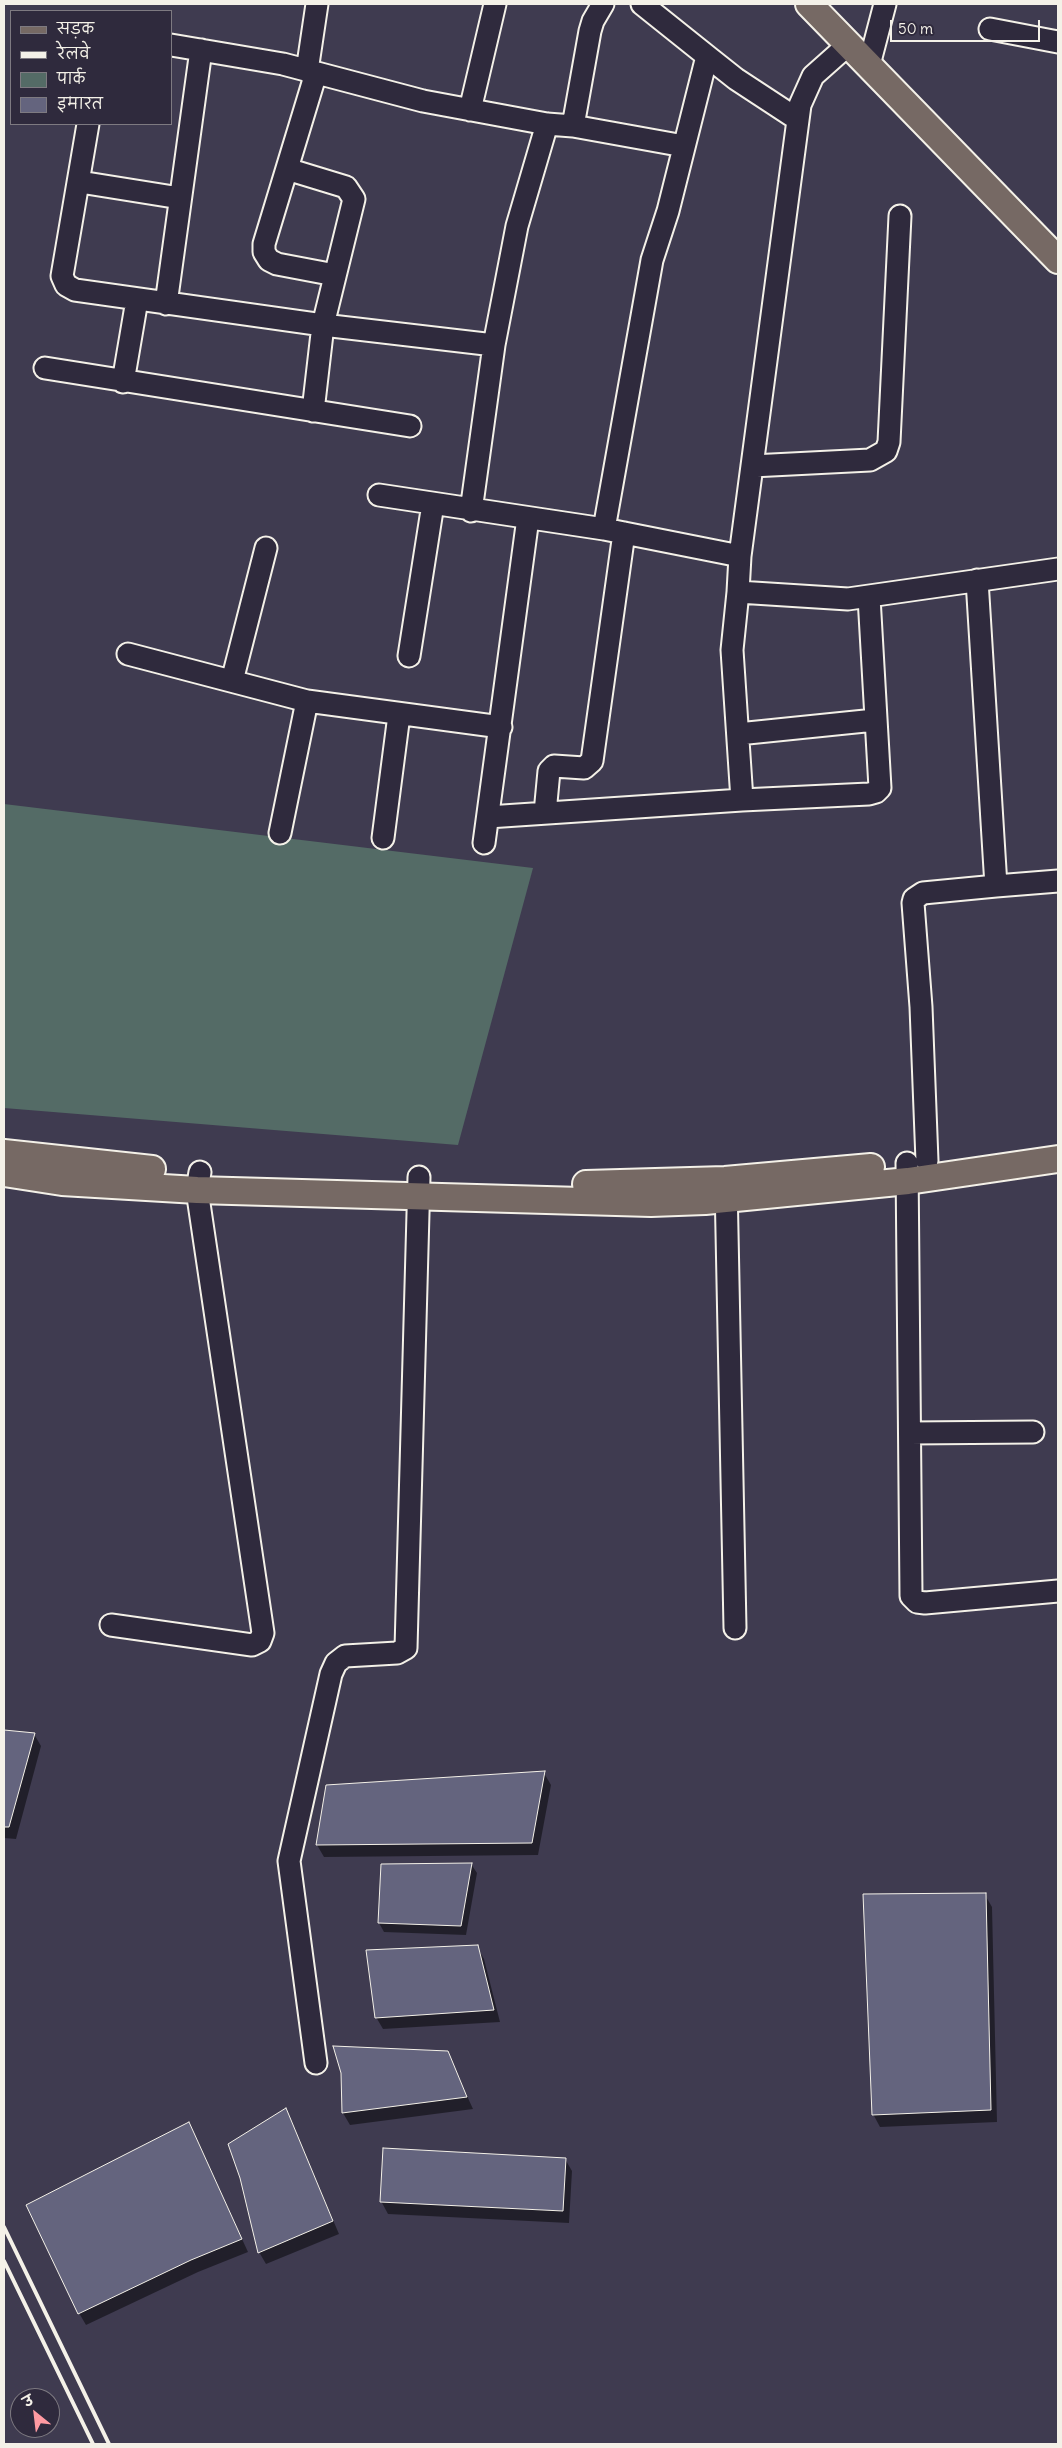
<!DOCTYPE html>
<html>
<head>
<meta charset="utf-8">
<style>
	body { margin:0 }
	#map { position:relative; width:1062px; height:2448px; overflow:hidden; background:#3f3b50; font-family:Delius,"Playpen Sans Deva",sans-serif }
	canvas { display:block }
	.frame { position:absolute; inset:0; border:5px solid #f4f1e8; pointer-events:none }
	.legend { position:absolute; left:10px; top:10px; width:162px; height:115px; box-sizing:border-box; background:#2f2a3d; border:1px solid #7e7a81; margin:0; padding:6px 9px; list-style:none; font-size:15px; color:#f4f1e8 }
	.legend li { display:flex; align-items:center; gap:10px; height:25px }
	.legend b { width:25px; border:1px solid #7e7a81 }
	.north { position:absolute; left:10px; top:2388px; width:50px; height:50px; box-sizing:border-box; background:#2f2a3d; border:1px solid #7e7a81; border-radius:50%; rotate:331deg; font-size:14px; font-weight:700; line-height:20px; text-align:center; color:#f4f1e8 }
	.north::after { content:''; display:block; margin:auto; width:18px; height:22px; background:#ff9aa2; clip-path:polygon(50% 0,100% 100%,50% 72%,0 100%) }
	.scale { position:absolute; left:890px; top:20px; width:150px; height:22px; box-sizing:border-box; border:2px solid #f4f1e8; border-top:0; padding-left:6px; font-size:15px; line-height:18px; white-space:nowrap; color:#f4f1e8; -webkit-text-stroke:4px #2f2a3d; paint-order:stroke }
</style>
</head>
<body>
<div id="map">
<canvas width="1062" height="2448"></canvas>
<div class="frame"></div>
<ul class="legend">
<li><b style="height:6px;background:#766964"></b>सड़क</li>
<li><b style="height:6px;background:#f4f1e8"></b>रेलवे</li>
<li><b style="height:14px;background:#546b66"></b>पार्क</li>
<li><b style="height:14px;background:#64647e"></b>इमारत</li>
</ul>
<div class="north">उ</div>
<div class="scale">50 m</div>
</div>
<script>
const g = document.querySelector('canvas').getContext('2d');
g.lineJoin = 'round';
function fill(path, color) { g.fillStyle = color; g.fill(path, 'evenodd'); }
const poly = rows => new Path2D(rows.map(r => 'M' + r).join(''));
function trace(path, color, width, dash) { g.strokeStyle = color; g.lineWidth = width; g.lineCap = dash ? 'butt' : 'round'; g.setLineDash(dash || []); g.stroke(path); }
fill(poly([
	[4,804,533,868,458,1145,4,1108]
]), '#546b66');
fill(poly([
	[4,1731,34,1734,41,1746,16,1839,4,1838],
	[544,1773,551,1785,538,1855,324,1857,317,1845,327,1786],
	[471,1864,477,1873,466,1935,384,1932,379,1923],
	[985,1895,992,1907,997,2122,880,2127,873,2114],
	[477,1947,484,1959,500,2022,383,2029,376,2017],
	[447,2052,473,2109,350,2125,343,2113,343,2072],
	[286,2110,339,2234,266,2264,259,2252],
	[189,2124,248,2252,198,2272,86,2325,79,2313],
	[565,2159,572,2171,569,2223,388,2214,381,2201]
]), '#0007');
const building = poly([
	[4,1730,35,1733,9,1827,4,1827,4,1730],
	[545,1771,532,1843,316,1845,326,1785,545,1771],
	[472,1863,461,1926,378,1923,381,1864,472,1863],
	[986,1893,991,2110,872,2115,863,1894,986,1893],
	[478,1945,494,2010,375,2018,366,1950,478,1945],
	[333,2046,448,2051,467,2097,342,2113,341,2073,333,2046],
	[286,2108,333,2221,258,2253,240,2178,228,2144,286,2108],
	[189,2122,242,2239,191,2260,78,2314,26,2205,189,2122],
	[383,2148,566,2158,563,2211,380,2202,383,2148]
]);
fill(building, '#64647e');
trace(building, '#f4f1e8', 1);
const minor = poly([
	[990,29,1058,42],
	[849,44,813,76,800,105,740,556,738,592,848,599,1058,569],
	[171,45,283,64,423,101,547,124,573,126,684,146],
	[707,56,736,79,797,119],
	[869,65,885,4],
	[307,71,317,4],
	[316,73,264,244,264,252,269,260,277,264,335,275],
	[470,110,495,4],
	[88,124,62,276,66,285,75,290,323,325,494,345],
	[573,126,590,31,593,21,603,4],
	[287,169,346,187,354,199,323,325,313,411],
	[80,182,180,198],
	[166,304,201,50],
	[45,368,410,426],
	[123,382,137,300],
	[752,466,870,460,886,451,889,442,900,216],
	[379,495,604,529,740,556],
	[471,511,494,345,517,226,547,124],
	[604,529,652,260,668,211,707,56,642,4],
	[738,592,732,650,742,800,869,794,876,792,880,788,869,597],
	[128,654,307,701,501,727],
	[409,656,433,504],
	[232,681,266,548],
	[738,734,875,720],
	[545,813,549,771,554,766,584,768,592,761,624,533],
	[488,817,742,800],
	[280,833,307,701],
	[383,838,399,715],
	[484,843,528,518],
	[996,886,1058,881],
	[927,1161,921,1007,913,903,914,899,923,893,996,886,977,580],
	[907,1163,911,1596,917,1602,925,1603,1058,1591],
	[726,1183,735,1628],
	[910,1433,1033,1432],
	[111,1625,252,1645,260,1641,263,1633,197,1190,200,1172],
	[316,2063,289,1861,331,1674,336,1663,345,1656,397,1653,406,1648,419,1177]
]);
const major = poly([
	[809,4,1058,260],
	[4,1153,152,1169],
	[4,1173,62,1182,197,1190,651,1203,705,1201,908,1181,1058,1159],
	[586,1184,725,1180,871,1167]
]);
trace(minor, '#f4f1e8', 25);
trace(major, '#f4f1e8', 30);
trace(minor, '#2f2a3d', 21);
trace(major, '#766964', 26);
trace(poly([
	[4,2227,109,2444],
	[4,2261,93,2444]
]), '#f4f1e8', 4);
</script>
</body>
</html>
